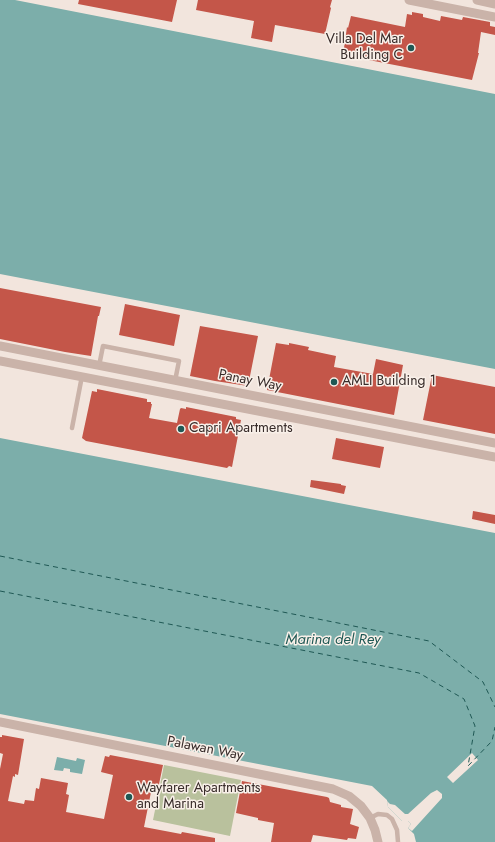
<!DOCTYPE html>
<html>
<head>
<meta charset="utf-8">
<style>
	body { margin:0 }
	canvas { display:block; background:#f2e5dd }
</style>
</head>
<body>
<canvas width="495" height="842"></canvas>
<script>
const g = document.querySelector('canvas').getContext('2d');
g.lineJoin = 'round';
function fill(path, color) { g.fillStyle = color; g.fill(path, 'evenodd'); }
const poly = rows => new Path2D(rows.map(r => 'M' + r).join(''));
function trace(path, color, width, dash) { g.strokeStyle = color; g.lineWidth = width; g.lineCap = dash ? 'butt' : 'round'; g.setLineDash(dash || []); g.stroke(path); }
function drawText(font, color, halo, rows, align = 'center') {
  g.font = font + ' Jost,sans-serif'; g.lineWidth = 3; g.setLineDash([]); g.textBaseline = 'middle'; g.strokeStyle = halo; g.fillStyle = color; for (const [text, x, y, turn = 0] of rows) {
    g.save(); g.translate(x, y); g.rotate((+turn || 0) * Math.PI / 180); g.textAlign = isNaN(turn) ? turn : align; if (halo) g.strokeText(text, 0, 0); g.fillText(text, 0, 0); g.restore();
  }
}
fill(poly([
	[164,765,241,780,230,836,153,820]
]), '#b9c19d');
fill(poly([
	[0,0,15,0,495,94,495,369,0,274],
	[0,438,495,533,495,842,416,842,414,834,408,828,411,824,408,821,402,821,388,807,387,800,372,786,0,714],
	[57,757,76,761,77,758,85,760,82,774,70,772,70,769,64,768,63,771,54,770]
]), '#7caeaa');
fill(poly([
	[472,753,478,760,453,783,447,777],
	[437,790,442,794,442,798,412,831,408,828,411,824,408,821,402,821,388,807,387,801,390,804,395,805,405,814,408,814,431,793]
]), '#f2e5dd');
trace(poly([
	[0,556,429,641,483,682,495,707],
	[0,591,419,673,464,699,475,726,468,766,492,741,495,727]
]), '#1f5854', 1, [5, 4]);
fill(poly([
	[79,0,177,0,172,22,78,4],
	[198,0,332,0,330,7,331,8,325,34,275,25,272,42,251,38,254,21,196,10],
	[412,12,423,14,423,17,440,21,441,16,462,20,463,17,490,22,490,26,495,27,495,35,481,32,478,53,479,53,472,80,343,55,347,27,348,28,351,16,405,27,407,14,412,15],
	[0,288,101,307,99,316,98,316,91,356,65,352,0,339],
	[125,304,180,315,174,346,119,335],
	[200,326,258,336,248,386,215,381,190,376],
	[276,343,289,345,289,343,309,347,308,350,336,356,334,367,373,374,376,359,403,365,394,415,267,390],
	[432,375,495,387,495,434,423,420],
	[97,389,147,399,147,402,151,402,151,404,152,404,149,418,177,423,180,409,181,408,186,409,186,407,236,417,236,419,241,420,232,467,229,466,227,468,86,441,82,438,88,410,92,391,97,392],
	[336,438,384,447,380,468,332,459],
	[311,480,341,484,341,485,346,486,344,494,310,487],
	[473,511,495,515,495,524,472,519],
	[2,735,24,739,18,775,15,774,15,777,13,776,8,801,24,804,25,800,34,801,36,788,39,789,41,778,68,783,66,794,69,795,66,812,104,819,113,775,101,772,105,756,109,757,110,755,163,765,158,789,152,787,144,827,181,834,182,832,215,838,215,842,0,842,0,769,3,754,0,753,0,737,2,737],
	[242,781,327,797,329,798,330,802,341,805,341,807,353,809,350,824,359,827,356,839,348,838,347,840,313,835,311,842,271,842,274,823,258,820,258,818,236,813]
]), '#c45649');
trace(poly([
	[99,366,103,346,179,361,175,381],
	[72,428,82,376],
	[370,818,378,814,387,815,392,819,397,830,398,842]
]), '#cab3a9', 4.5);
trace(poly([
	[409,0,495,17],
	[477,0,495,4],
	[0,346,495,443],
	[0,361,495,457],
	[0,722,333,789,349,796,361,806,370,818,375,830,378,842]
]), '#cab3a9', 9);
for (const [x, y, r, color] of [
	[411,48,4,"#1f5854"],
	[334,382,4,"#1f5854"],
	[181,429,4,"#1f5854"],
	[129,797,4,"#1f5854"]
]) { const dot = new Path2D(); dot.arc(x, y, r, 0, 2 * Math.PI); g.fillStyle = color; g.fill(dot); trace(dot, '#f9f0e9', 1.5); }
drawText('14px', '#372b29', '#f9f0e9', [
	["Villa Del Mar",403,40,"right"],
	["Building C",403,56,"right"],
	["AMLI Building 1",342,382],
	["Capri Apartments",189,429],
	["Wayfarer Apartments",137,789],
	["and Marina",137,805]
], 'left');
drawText('14px', '#372b29', '#f9f0e9', [
	["Panay Way",250,381,11],
	["Palawan Way",205,749,11]
]);
drawText('italic 15px', '#1f5854', '#f9f0e9', [
	["Marina del Rey",333,640]
]);
</script>
</body>
</html>
